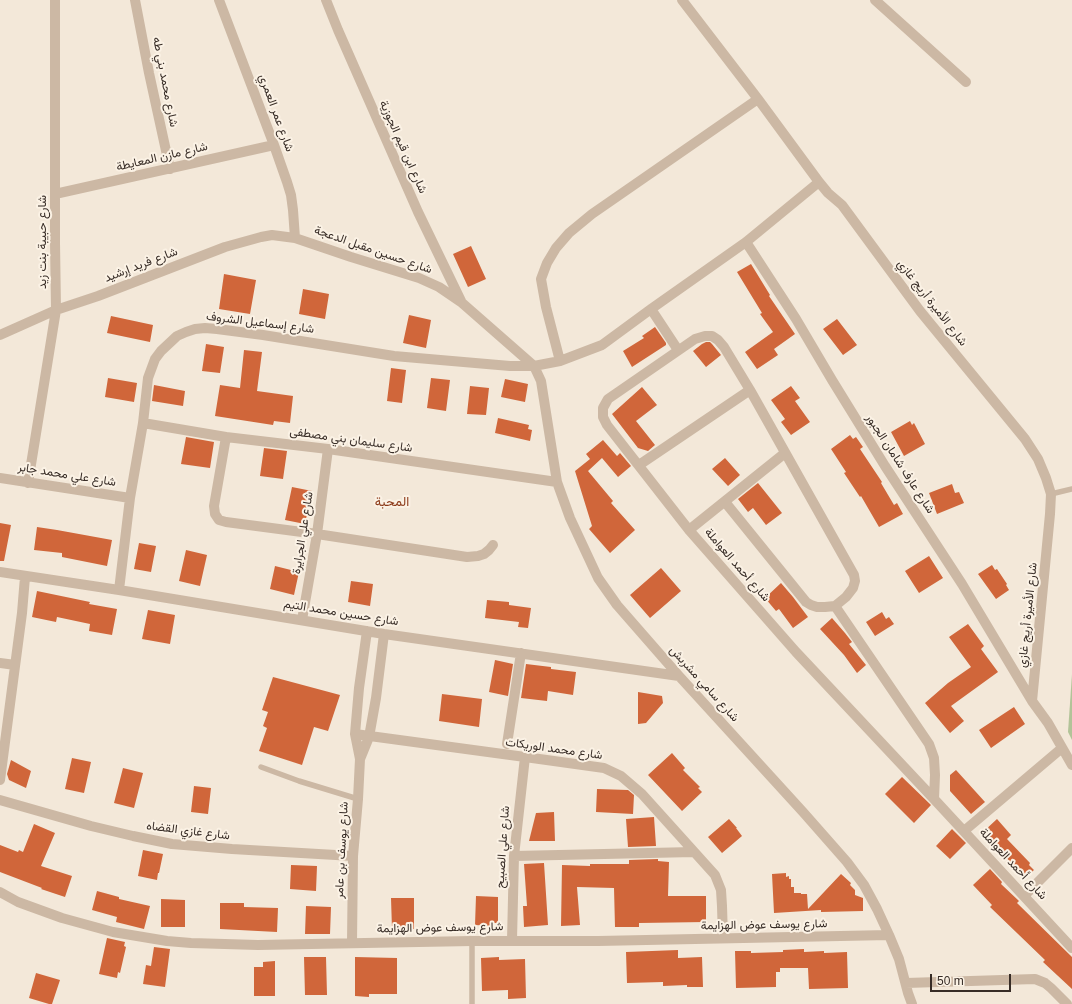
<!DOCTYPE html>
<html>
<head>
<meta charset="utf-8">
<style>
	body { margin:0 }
	#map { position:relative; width:1072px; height:1004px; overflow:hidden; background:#f3e8d9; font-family:Helvetica,sans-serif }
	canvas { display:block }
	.scale { position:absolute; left:930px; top:974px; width:81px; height:18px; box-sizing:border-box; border:2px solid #372c26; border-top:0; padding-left:5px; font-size:12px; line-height:14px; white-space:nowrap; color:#372c26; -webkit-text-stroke:3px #fbf2e5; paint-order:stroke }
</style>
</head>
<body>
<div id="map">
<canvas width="1072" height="1004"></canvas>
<div class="scale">50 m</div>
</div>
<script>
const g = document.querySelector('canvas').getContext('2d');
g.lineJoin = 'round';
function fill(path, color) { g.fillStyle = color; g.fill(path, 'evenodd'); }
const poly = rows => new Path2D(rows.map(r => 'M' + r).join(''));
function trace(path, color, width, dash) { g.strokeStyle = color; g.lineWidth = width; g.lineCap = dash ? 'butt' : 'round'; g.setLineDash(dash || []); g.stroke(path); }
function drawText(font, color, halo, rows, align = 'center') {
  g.font = font + ' Helvetica,Vazirmatn,sans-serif'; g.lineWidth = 4; g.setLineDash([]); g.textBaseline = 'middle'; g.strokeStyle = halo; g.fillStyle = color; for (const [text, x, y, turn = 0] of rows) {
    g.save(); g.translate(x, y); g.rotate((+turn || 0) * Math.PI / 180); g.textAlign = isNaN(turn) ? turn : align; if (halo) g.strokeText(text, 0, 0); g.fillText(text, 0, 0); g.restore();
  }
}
fill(poly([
	[1072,674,1072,740,1068,732]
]), '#b2c398');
fill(poly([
	[471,246,486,279,468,287,453,254],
	[751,264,770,295,769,296,795,334,774,349,778,355,757,369,745,352,773,332,760,314,762,313,737,272],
	[224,274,256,280,250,314,219,309],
	[303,289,329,294,325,319,299,314],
	[409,315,431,320,426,348,403,343],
	[111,316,153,325,150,342,107,333],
	[837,319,857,345,843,355,823,329],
	[655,327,666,343,666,345,632,367,623,351,644,338,642,336],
	[706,342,710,342,712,344,721,355,706,367,693,351,702,344],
	[206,344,224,347,220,373,202,371],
	[244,350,262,352,257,391,293,396,290,423,274,421,273,425,215,416,220,385,240,388],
	[391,368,406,370,402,403,387,401],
	[108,378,137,383,134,402,105,397],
	[431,378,450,380,446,411,427,408],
	[505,379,528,384,525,402,501,397],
	[154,385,185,391,183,406,152,401],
	[470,386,489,388,486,415,467,414],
	[791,386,800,398,795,401,810,422,791,435,781,422,785,419,771,400],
	[642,387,657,405,636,421,655,445,648,451,638,448,612,414],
	[498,418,529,425,528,429,532,430,530,441,495,433],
	[910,421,912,425,914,423,925,444,904,456,891,432],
	[850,435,853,439,856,437,863,447,860,449,882,482,881,483,894,505,897,503,903,514,879,527,861,496,860,497,844,473,846,472,831,449],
	[186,437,214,442,210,468,181,464],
	[603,440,617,456,620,453,631,466,618,477,602,458,588,471,613,501,611,503,635,530,610,553,589,529,592,526,575,471,590,459,586,454],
	[264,448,287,451,283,479,260,476],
	[725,458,740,475,728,486,712,469],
	[758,483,782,513,766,525,753,508,748,512,738,499],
	[952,484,955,493,959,492,964,503,937,514,929,493],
	[292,487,312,491,305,524,285,520],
	[0,523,11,525,4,561,0,561],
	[37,527,57,530,112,540,107,566,62,557,62,553,34,550],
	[139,543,156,546,151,572,134,569],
	[186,550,207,555,200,586,179,581],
	[929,556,943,578,919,593,905,571],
	[992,565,995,570,997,569,1007,584,1006,585,1009,590,996,599,978,574],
	[275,566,299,572,294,595,270,589],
	[661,568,681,591,650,618,630,595],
	[351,581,373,584,370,606,348,602],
	[781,583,793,597,808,617,793,628,779,609,776,611,765,598],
	[37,591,90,602,89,604,117,609,112,635,89,631,90,624,57,617,56,622,32,617],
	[487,600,509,602,509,605,531,608,528,628,518,627,519,622,485,618],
	[148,610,175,615,170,644,142,639],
	[882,612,886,619,889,617,894,624,875,636,866,622],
	[832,618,845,633,852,642,849,644,866,665,857,673,844,655,820,629],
	[968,624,984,646,981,649,998,672,951,706,964,721,950,733,925,703,948,683,971,667,949,637],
	[495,660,513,664,508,696,489,692],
	[526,664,551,667,551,669,576,672,573,695,548,691,547,701,521,698],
	[273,677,340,695,328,731,314,727,302,765,259,751,267,728,263,726,268,712,262,710],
	[638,692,662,696,663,703,646,723,638,724],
	[442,694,482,699,479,727,439,721],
	[1014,707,1025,724,991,748,979,730],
	[672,753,685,768,683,770,700,787,698,788,702,792,682,811,648,775],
	[72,758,91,762,84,793,65,789],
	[11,760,31,771,26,788,9,780,7,774],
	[123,768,143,773,134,808,114,803],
	[956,770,985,802,971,814,950,791,950,775],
	[902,777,931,805,914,823,885,794],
	[194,786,211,788,208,814,191,812],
	[597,789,628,790,634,795,633,814,596,812],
	[554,812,555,841,529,841,536,813],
	[654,817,656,846,628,847,626,819],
	[729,819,737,828,736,828,742,836,722,853,708,837],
	[997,819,1011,835,1007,839,1030,863,1029,865,1034,870,1025,878,983,832],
	[34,824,55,833,41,866,72,876,65,897,41,889,42,888,0,872,0,845,18,852,19,850,23,852],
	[952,829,966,843,950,859,936,846],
	[143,850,163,854,159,873,158,873,157,880,138,876],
	[658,859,658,861,669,862,668,896,706,896,706,922,639,923,639,927,615,927,614,888,577,887,580,925,561,926,562,865,590,866,590,864,629,864,629,860],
	[544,863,548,925,524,927,523,906,527,906,524,864],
	[291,865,317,866,316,891,290,889],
	[990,869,1002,882,1001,884,1019,901,1017,903,1072,957,1072,989,1043,962,1045,960,990,907,992,905,973,885],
	[786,873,786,877,789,876,789,879,791,879,791,887,794,887,794,893,801,893,801,894,807,894,808,909,841,874,851,883,850,885,855,890,855,895,863,898,863,911,821,912,821,910,774,913,772,874],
	[97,891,119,897,119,899,150,906,144,929,116,922,117,917,92,910],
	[476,896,498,897,498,923,493,923,494,926,475,925],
	[391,898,414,898,414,929,392,929],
	[161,899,185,900,185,927,161,927],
	[220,903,244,903,244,907,278,908,277,932,220,929],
	[306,906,331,907,330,934,305,934],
	[107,938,125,942,124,946,126,947,120,973,118,972,117,978,99,974],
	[154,947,170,949,165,987,143,984,146,965,151,966],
	[804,949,804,952,824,951,824,953,847,952,848,988,809,989,808,968,780,968,780,972,776,972,776,987,736,988,735,951,751,951,751,953,783,952,783,950],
	[678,950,678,958,702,957,703,987,687,987,687,985,663,986,663,982,627,983,626,952],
	[304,957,326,957,327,995,305,995],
	[355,957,397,958,397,994,369,994,369,997,355,996],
	[499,957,499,960,525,959,526,998,508,999,508,990,482,991,481,958],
	[275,961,275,996,254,996,254,967,263,967,263,962],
	[36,973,60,980,52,1004,49,1004,29,998]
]), '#d0663a');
trace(poly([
	[1051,494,1072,489],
	[261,767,299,781,358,799],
	[472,941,472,1004]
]), '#ccb8a4', 5.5);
trace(poly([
	[135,0,149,73,170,169],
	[219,0,274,145,287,182,291,195,293,210,295,238],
	[326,0,338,30,418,212,461,301],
	[682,0,758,99,819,182],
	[875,0,966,82],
	[55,194,274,145],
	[746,242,796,319,832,380,885,466,962,584,1032,701,1048,723,1072,765],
	[651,309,678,350],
	[0,335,56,310,98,296,225,247,261,237,272,235,295,238,351,257,419,278,439,287,461,302,534,366,541,381,557,482,570,518,598,578,617,605,679,676,803,812,847,862,864,885,877,909,889,935,899,959,908,993,912,1004],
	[560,361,546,307,541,279,547,263,556,248,569,233,592,214,758,99],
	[143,423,226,437,328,449,557,482],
	[226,437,214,506,215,514,219,520,226,522,317,534,467,557,478,556,484,554,489,550,493,545],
	[639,465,750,390],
	[0,478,130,498],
	[28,483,56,310,55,242,55,0],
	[725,502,806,602,811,605,817,607,825,607,835,606,846,597,853,588,855,581,854,575,750,390,724,347,718,340,712,336,705,336,695,339,608,399,603,408,603,417,607,425,689,530,796,652,934,799,1072,948],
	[689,530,785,453],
	[0,572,119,590,384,634,679,676],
	[119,590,130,498,143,423,148,378,155,359,161,351,177,336,186,332,195,329,205,328,217,329,263,335,394,356,510,366,534,366,560,361,602,345,651,309,746,242,819,182,828,193,842,205,920,311,1025,439,1038,459,1046,478,1051,494,1050,514,1032,701],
	[835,606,929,744,934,758,935,775,934,799],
	[302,620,317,534,328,449],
	[0,663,15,665],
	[355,734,525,757,604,768,621,776,642,794,715,875,721,890,722,906,723,938],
	[507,744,521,653],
	[360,759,369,737,376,698,384,634],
	[0,780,22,613,25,577],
	[0,800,91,826,133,836,172,844,232,849,353,856],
	[964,831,1062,748],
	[514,856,694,852],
	[0,892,18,902,62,918,113,932,167,941,191,943,258,945,472,941,598,941,889,935],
	[1024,896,1072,848],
	[512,940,514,856,525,757],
	[352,942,353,856,358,799,360,759,355,734,359,688,367,631],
	[906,983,1035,979,1045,983,1051,988,1067,1004]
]), '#ccb8a4', 10);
drawText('12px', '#372c26', '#fbf2e5', [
	["شارع محمد بني طه",165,82,79],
	["شارع عمر العمري",276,113,70],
	["شارع ابن قيم الجوزية",403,147,66],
	["شارع مازن المعايطة",162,157,-13],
	["شارع حبيبة بنت زيد",43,242,-90],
	["شارع حسين مقبل الدعجة",373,250,19],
	["شارع فريد إرشيد",141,265,-21],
	["شارع الأميرة أريج غازي",932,303,52],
	["شارع إسماعيل الشروف",260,323,7],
	["شارع سليمان بني مصطفى",351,440,8],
	["شارع عارف شامان الجبور",900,464,57],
	["شارع علي محمد جابر",67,475,9],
	["شارع علي الجرايرة",303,533,-81],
	["شارع أحمد العواملة",737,565,49],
	["شارع حسين محمد التيم",341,613,9],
	["شارع الأميرة أريج غازي",1028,615,-84],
	["شارع سامي مشربش",704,684,48],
	["شارع محمد الوريكات",554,749,8],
	["شارع غازي القضاه",188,831,7],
	["شارع علي الصبيح",503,847,-86],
	["شارع يوسف بن عامر",342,850,-87],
	["شارع أحمد العواملة",1013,864,47],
	["شارع يوسف عوض الهزايمة",764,925,-1],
	["شارع يوسف عوض الهزايمة",440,928,-1]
]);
drawText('13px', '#8c3a19', '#fbf2e5', [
	["المحبة",392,502]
]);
</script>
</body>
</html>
